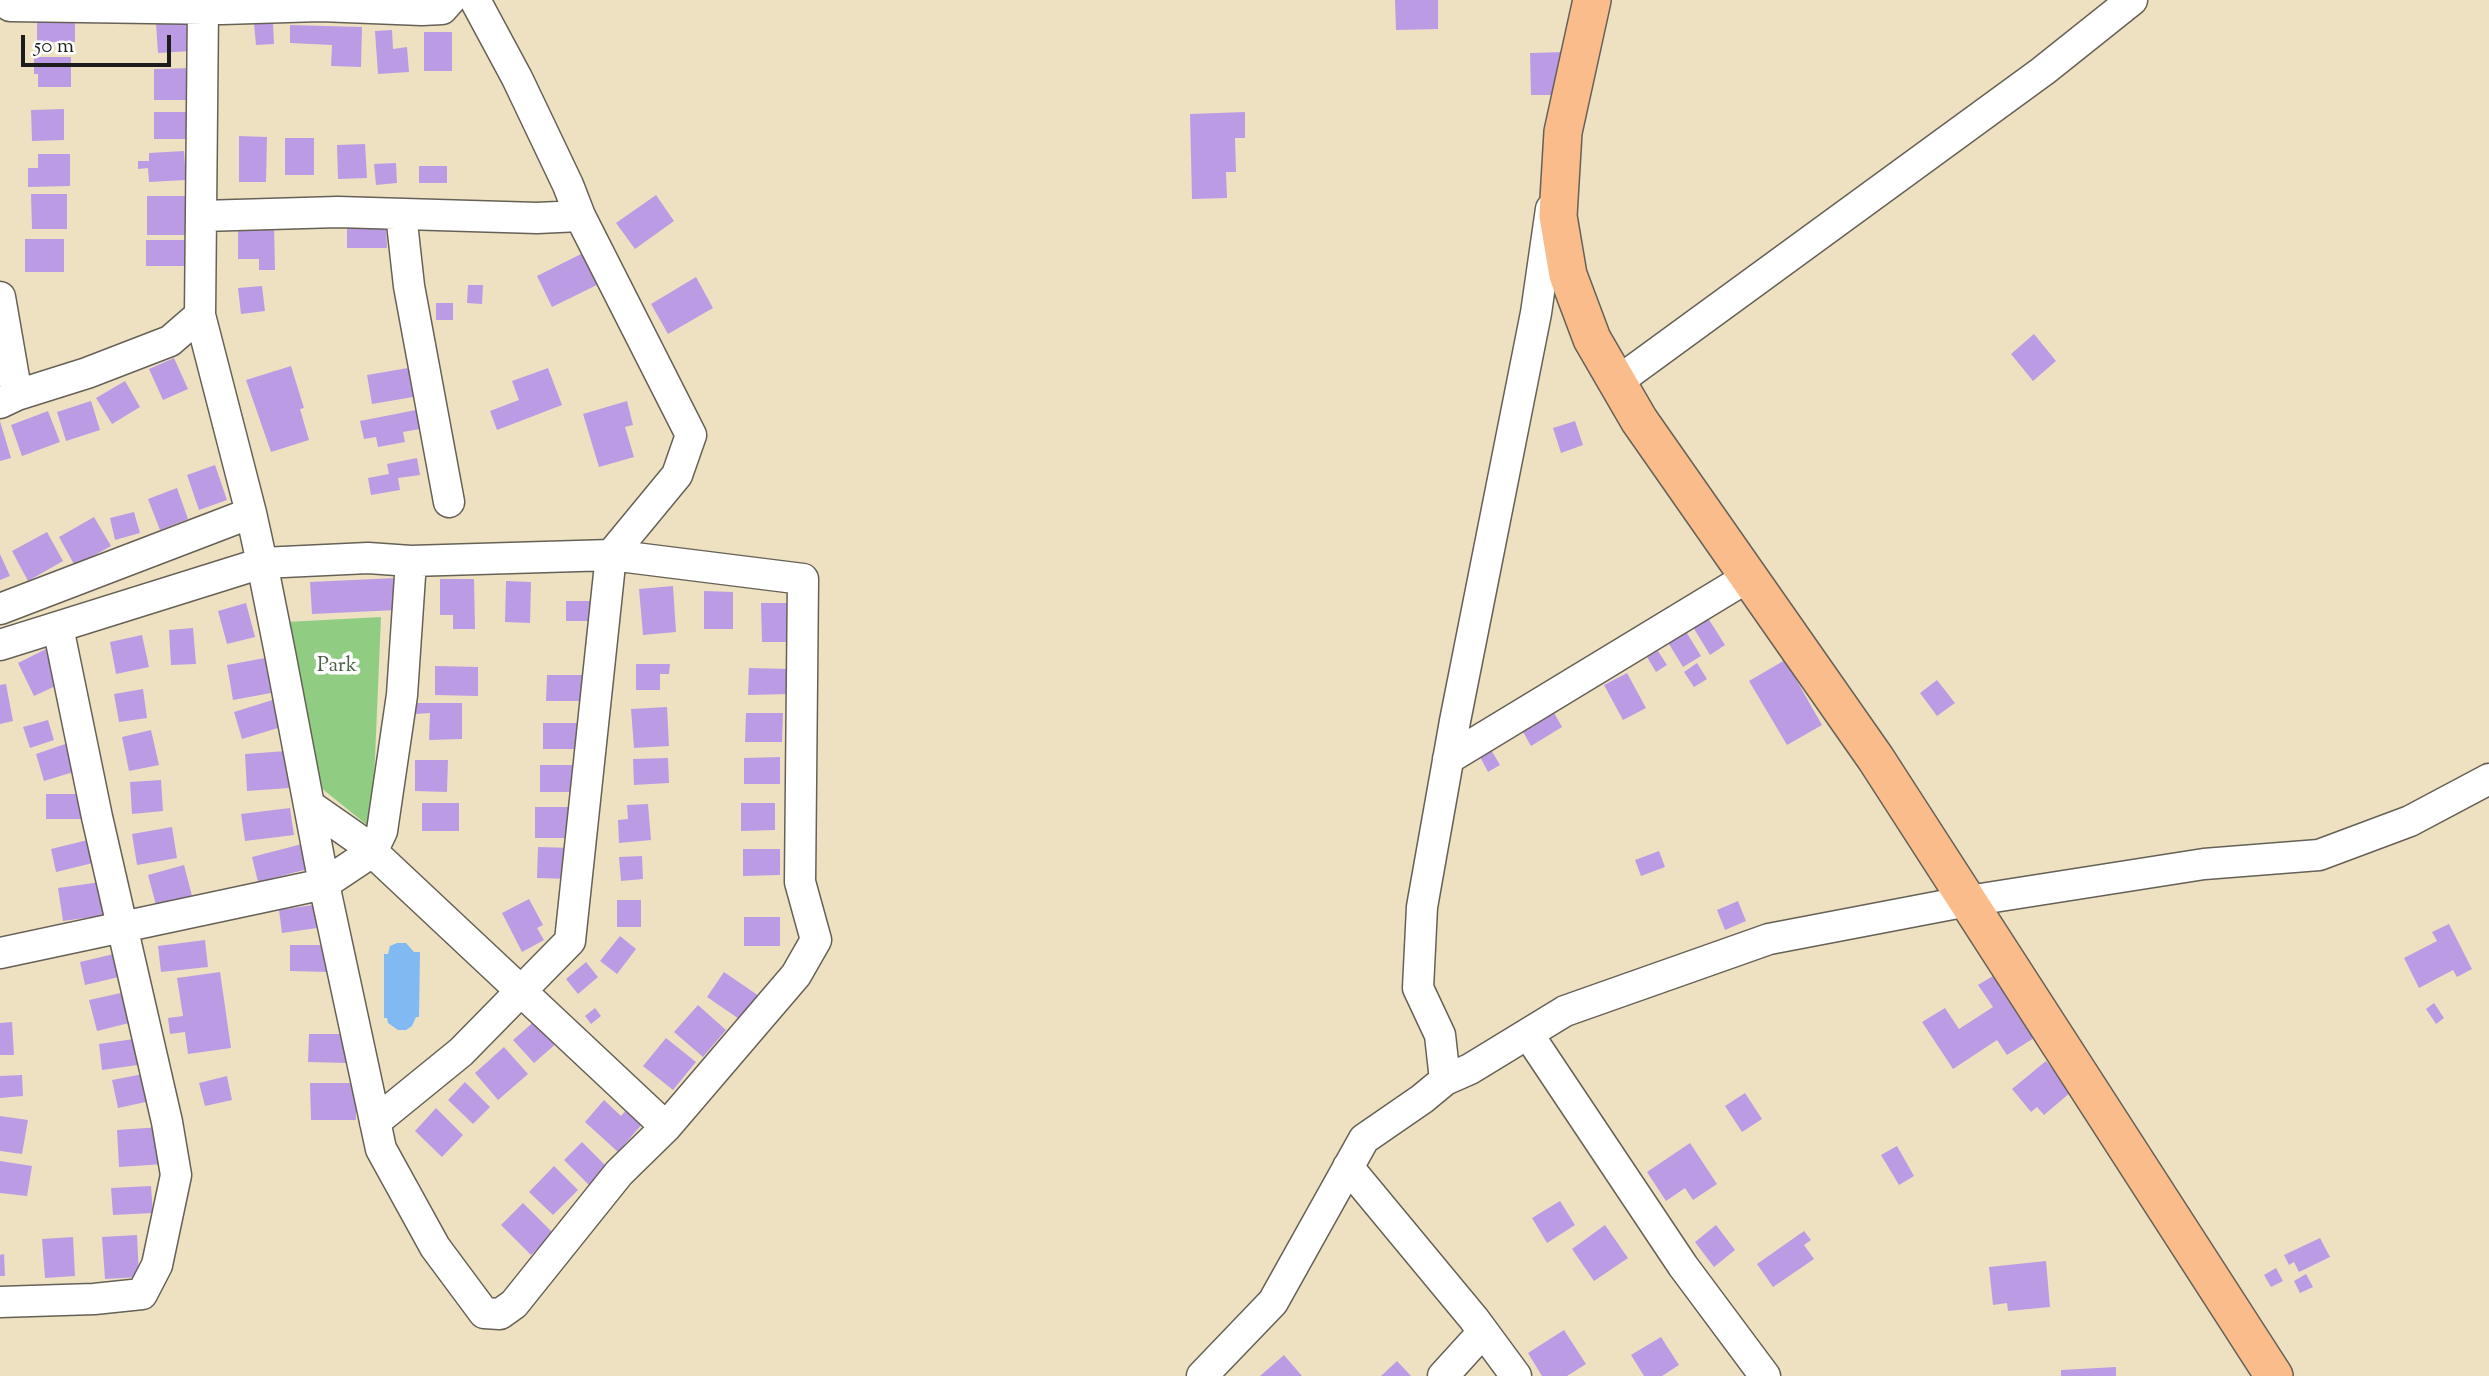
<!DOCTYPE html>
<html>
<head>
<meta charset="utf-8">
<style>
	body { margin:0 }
	#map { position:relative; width:2489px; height:1376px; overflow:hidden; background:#eee1c2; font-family:"Sorts Mill Goudy",serif }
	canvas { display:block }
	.scale { position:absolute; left:21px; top:35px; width:150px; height:32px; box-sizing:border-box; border:4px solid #1c1c1c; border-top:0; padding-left:9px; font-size:21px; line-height:24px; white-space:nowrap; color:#1c1c1c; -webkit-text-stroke:5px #fff; paint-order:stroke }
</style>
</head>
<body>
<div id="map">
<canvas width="2489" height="1376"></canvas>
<div class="scale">50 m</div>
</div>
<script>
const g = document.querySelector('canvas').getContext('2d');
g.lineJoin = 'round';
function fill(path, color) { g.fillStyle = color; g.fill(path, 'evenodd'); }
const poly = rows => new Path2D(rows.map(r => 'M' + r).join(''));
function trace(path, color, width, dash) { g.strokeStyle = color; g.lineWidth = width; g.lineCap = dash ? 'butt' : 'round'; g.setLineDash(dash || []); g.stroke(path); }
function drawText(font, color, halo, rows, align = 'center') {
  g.font = font + ' "Sorts Mill Goudy",serif'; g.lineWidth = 7; g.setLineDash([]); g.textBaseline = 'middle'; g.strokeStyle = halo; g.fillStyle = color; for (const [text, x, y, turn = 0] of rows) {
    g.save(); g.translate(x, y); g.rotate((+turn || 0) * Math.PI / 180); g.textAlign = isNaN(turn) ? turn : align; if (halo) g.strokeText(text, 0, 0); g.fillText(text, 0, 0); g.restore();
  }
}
fill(poly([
	[381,617,372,829,315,783,286,622]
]), '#90cd82');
fill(poly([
	[397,943,406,943,414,952,420,952,419,1017,416,1017,412,1026,406,1030,398,1030,388,1023,387,1018,384,1018,384,954,388,954,390,946]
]), '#81baf2');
fill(poly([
	[1395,0,1438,0,1438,29,1396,30],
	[37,14,75,14,75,42,37,42],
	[191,22,192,51,158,53,156,24],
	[273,23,274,44,256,45,254,24],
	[290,25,362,27,361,67,331,66,332,45,290,43],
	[392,30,393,49,407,47,409,72,378,74,375,31],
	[424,32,452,32,452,71,424,71],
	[1564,52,1564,95,1531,95,1530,53],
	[34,57,71,57,71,87,38,87,38,74,34,74],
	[194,68,194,100,154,100,154,69],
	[64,109,64,140,32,141,31,110],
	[154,112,188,112,189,139,154,139],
	[1245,112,1245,138,1235,138,1236,172,1226,172,1227,198,1192,199,1190,114],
	[239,136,267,137,266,182,239,182],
	[285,138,314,138,314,175,285,175],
	[365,144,367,178,338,179,337,145],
	[184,151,186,180,149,182,148,168,138,169,138,161,149,161,149,153],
	[38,154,70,154,70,186,28,187,28,168,38,168],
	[396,163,397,183,376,185,374,164],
	[419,166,447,166,447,183,419,183],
	[31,194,67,194,67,229,32,229],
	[656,195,674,221,635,249,616,223],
	[147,196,186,196,187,235,147,235],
	[238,224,274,224,275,270,259,270,259,259,238,259],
	[347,225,386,225,387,248,347,248],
	[25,239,64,239,64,272,25,272],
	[146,240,185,240,186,266,146,266],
	[589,250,605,281,552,307,537,276],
	[696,277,713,308,668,334,651,304],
	[468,285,483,285,482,304,467,303],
	[262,286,265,311,241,314,238,288],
	[436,303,453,303,453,320,436,320],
	[2034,334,2056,361,2033,381,2011,354],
	[174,358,188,389,163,400,149,369],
	[291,366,304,408,300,409,309,440,271,452,246,380],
	[414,367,419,396,372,404,367,375],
	[548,368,562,405,497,430,490,411,519,400,512,381],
	[125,381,140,407,112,424,96,398],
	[91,401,100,430,66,441,57,412],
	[627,401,633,425,625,427,634,457,599,467,583,414],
	[421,409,425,428,403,432,405,442,378,447,376,437,364,439,360,421],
	[48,411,60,442,22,456,11,425],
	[0,421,11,458,0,461],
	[1575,421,1583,445,1561,453,1553,428],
	[417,458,420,475,398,478,400,490,371,495,368,478,389,474,387,464],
	[215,465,227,500,199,510,187,475],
	[177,488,188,519,160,530,148,499],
	[134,512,140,533,115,540,110,518],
	[94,517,111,546,75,566,59,537],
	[47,532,63,561,28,581,12,551],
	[0,554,10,576,0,580],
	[396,578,397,610,312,614,310,582],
	[440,579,474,579,475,629,453,629,453,615,440,615],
	[506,581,531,582,530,623,505,622],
	[673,586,676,632,643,635,639,589],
	[704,591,733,592,733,629,704,629],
	[566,601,590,601,589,621,566,621],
	[246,603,255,637,227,644,218,611],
	[761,603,795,603,795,642,762,642],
	[1708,618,1725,645,1710,655,1693,627],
	[1682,625,1701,656,1683,667,1664,636],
	[193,628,196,664,171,665,169,630],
	[142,635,149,667,116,674,110,642],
	[46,649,62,683,34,696,18,663],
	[1658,651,1667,665,1656,672,1647,657],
	[265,658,271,693,233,700,227,665],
	[1785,660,1822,725,1787,745,1749,681],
	[1697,663,1707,679,1694,687,1684,672],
	[636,664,670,664,669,674,660,674,660,690,636,690],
	[435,666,478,667,478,696,435,695],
	[749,668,790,669,790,694,748,695],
	[1627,673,1646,708,1623,720,1604,685],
	[547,675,583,675,583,701,546,701],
	[1937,680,1955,703,1937,716,1920,693],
	[6,684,13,721,0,724,0,685],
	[143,689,147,718,119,722,114,694],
	[282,697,281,727,242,739,234,712],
	[415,703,462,703,462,739,429,740,430,713,415,714],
	[1549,704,1562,727,1531,746,1518,723],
	[667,707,669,746,634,748,631,709],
	[746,713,783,713,782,742,745,742],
	[48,720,54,740,30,748,23,727],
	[543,723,581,723,581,749,543,749],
	[151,730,159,765,129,771,122,737],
	[71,742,80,770,44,781,36,754],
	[1490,748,1500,765,1488,772,1479,755],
	[286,751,289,788,247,791,245,754],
	[780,757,780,784,744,784,744,758],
	[668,758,669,783,634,785,633,759],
	[415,760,448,760,447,792,415,791],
	[540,765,579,765,579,792,540,792],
	[161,780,163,811,132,814,130,782],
	[46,794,85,794,86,819,46,819],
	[422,803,459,803,459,831,422,831],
	[741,803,775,803,775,830,741,831],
	[648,804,651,840,619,843,618,820,628,819,627,805],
	[535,807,571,807,571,838,535,838],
	[290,808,294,835,245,841,241,814],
	[172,827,177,858,137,865,132,834],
	[92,839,97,862,56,872,51,849],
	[302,844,308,869,258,882,252,857],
	[538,847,573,848,572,879,537,878],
	[743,849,780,849,780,875,743,876],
	[1659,851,1665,867,1641,876,1635,860],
	[642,856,643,879,621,881,619,857],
	[184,865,192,896,156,905,148,875],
	[101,882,106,915,63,921,58,888],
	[529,899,543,925,537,928,544,940,522,952,502,913],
	[617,900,641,900,641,927,617,927],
	[1738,901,1746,921,1725,930,1717,910],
	[313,905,317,928,282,933,279,910],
	[744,917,780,917,780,946,744,946],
	[2449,924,2472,969,2457,977,2453,970,2419,988,2404,958,2437,941,2432,932],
	[620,936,636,949,617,974,600,961],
	[205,940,208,967,161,972,158,946],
	[290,945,330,945,330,972,290,971],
	[118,953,123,976,85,985,80,962],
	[586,962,598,977,578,994,566,979],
	[220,972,231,1048,188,1054,185,1032,170,1034,168,1018,183,1016,177,978],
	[724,972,759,996,742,1021,707,997],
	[1993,976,2034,1038,2007,1055,1997,1040,1953,1069,1922,1022,1945,1008,1959,1029,1993,1007,1978,985],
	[130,991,137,1021,97,1031,89,1000],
	[2434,1003,2444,1018,2436,1024,2426,1009],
	[698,1005,726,1030,703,1057,674,1032],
	[595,1008,601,1016,591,1024,585,1016],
	[537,1019,558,1042,534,1063,513,1040],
	[12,1022,14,1055,0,1055,0,1023],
	[309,1034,349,1034,348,1063,308,1062],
	[141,1038,145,1064,102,1070,99,1044],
	[666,1038,696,1062,673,1090,643,1066],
	[504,1047,528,1074,498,1100,475,1073],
	[2046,1061,2071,1092,2044,1115,2037,1107,2031,1112,2012,1089],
	[149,1073,155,1100,118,1108,112,1080],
	[22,1075,23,1096,0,1098,0,1076],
	[227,1076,232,1100,205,1106,199,1083],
	[465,1082,490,1107,473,1124,448,1100],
	[310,1083,356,1083,356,1120,311,1120],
	[1745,1093,1762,1119,1742,1132,1725,1106],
	[604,1100,621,1116,627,1109,643,1123,618,1152,585,1122],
	[436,1108,463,1135,442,1157,415,1131],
	[0,1116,28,1120,22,1154,0,1151],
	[161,1127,164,1164,119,1167,117,1130],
	[582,1142,608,1168,590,1186,564,1160],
	[1690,1143,1717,1184,1693,1200,1685,1188,1666,1201,1647,1172],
	[1897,1146,1914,1176,1899,1185,1881,1155],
	[0,1161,32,1166,27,1196,0,1193],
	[554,1166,578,1190,553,1215,529,1192],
	[151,1186,153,1213,113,1215,111,1188],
	[1560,1201,1575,1225,1547,1243,1532,1218],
	[523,1203,553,1233,531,1255,501,1225],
	[1605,1225,1628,1258,1594,1281,1572,1249],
	[1716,1225,1735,1250,1714,1267,1695,1242],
	[1804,1231,1811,1240,1804,1245,1814,1259,1773,1287,1757,1264],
	[137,1235,139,1277,105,1279,102,1237],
	[73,1237,75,1276,45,1278,42,1239],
	[2320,1238,2330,1257,2299,1272,2294,1262,2289,1265,2284,1255],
	[4,1254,5,1276,0,1276,0,1255],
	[2046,1261,2050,1307,2008,1311,2007,1303,1993,1305,1989,1267],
	[2276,1268,2283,1281,2271,1287,2264,1275],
	[2306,1274,2313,1287,2300,1293,2294,1281],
	[1564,1330,1586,1364,1567,1376,1542,1376,1528,1353],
	[1661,1337,1679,1365,1662,1376,1644,1376,1631,1355],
	[1284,1355,1302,1376,1260,1376],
	[1397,1361,1411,1376,1381,1376],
	[2116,1367,2116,1376,2061,1376,2061,1370]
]), '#bc9be5');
const minor = poly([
	[2,0,10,6,222,9,320,6,422,10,442,9,450,0],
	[401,214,409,286,449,502],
	[202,216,338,212,537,218,580,216],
	[0,297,17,395],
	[1617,382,2043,71,2132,0],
	[0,403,17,395,87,373,170,341,200,315],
	[0,609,251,513],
	[0,645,262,563,368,558,411,561,611,555,803,579,800,882,816,940,796,975,666,1127,619,1173,514,1304,500,1314,484,1313,435,1247,381,1149,324,884,280,653,262,563,251,513,200,315,203,8],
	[1448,759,1748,577],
	[309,805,362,842,666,1127],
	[0,953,324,884,372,852,382,831,402,695,411,561],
	[1528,1034,1683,1266,1765,1376],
	[1445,1080,1470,1069,1565,1011,1769,939,1968,901,2204,864,2319,855,2410,821,2489,779],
	[375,1122,461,1052,570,941,611,555,677,475,691,435,580,216,568,185,517,78,475,0],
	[1348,1167,1474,1319,1516,1376],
	[0,1302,94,1299,142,1294,157,1265,176,1175,167,1122,97,817,58,627],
	[1202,1376,1273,1302,1364,1139,1422,1099,1445,1080,1440,1035,1418,988,1422,907,1455,721,1536,313,1551,209],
	[1443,1376,1483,1332]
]);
const major = poly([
	[1592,0,1563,132,1558,216,1568,275,1592,339,1639,420,1876,759,2274,1376]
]);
trace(minor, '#666156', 33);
trace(major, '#666156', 40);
trace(minor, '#fff', 30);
trace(major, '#f9bc8a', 37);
drawText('21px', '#4a6345', '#fff', [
	["Park",337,667]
]);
</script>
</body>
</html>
